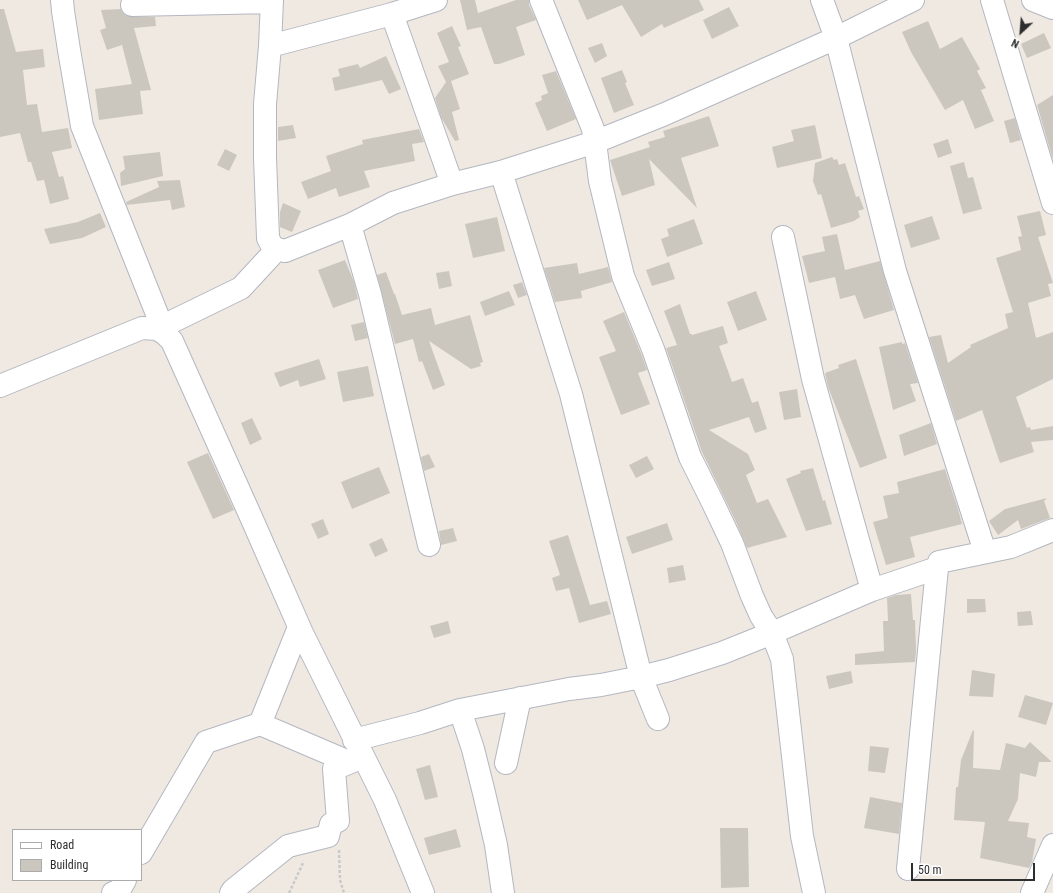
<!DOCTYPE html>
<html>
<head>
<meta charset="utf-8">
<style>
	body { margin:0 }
	#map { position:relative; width:1053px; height:893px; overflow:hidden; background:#efe9e1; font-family:"Roboto Condensed",sans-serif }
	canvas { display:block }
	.legend { position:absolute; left:12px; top:829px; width:130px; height:52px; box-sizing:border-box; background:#fff; border:1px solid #ababab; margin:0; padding:5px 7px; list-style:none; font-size:12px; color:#2e2e2e }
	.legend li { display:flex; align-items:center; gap:8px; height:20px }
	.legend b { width:20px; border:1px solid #ababab }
	.north { position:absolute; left:1001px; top:12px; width:40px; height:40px; -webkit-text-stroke:3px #fff; paint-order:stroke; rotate:206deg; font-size:11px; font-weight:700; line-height:16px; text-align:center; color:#2e2e2e }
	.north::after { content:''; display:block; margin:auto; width:14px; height:18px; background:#2e2e2e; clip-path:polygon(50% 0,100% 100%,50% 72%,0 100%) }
	.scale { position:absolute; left:911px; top:863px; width:124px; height:18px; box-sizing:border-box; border:2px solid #2e2e2e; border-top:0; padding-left:5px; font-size:12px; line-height:14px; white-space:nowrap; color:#2e2e2e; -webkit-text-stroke:3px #fff; paint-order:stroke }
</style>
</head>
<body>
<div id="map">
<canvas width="1053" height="893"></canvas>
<ul class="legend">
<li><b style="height:5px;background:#fff"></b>Road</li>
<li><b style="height:11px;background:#cbc7bf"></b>Building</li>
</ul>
<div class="north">N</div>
<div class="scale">50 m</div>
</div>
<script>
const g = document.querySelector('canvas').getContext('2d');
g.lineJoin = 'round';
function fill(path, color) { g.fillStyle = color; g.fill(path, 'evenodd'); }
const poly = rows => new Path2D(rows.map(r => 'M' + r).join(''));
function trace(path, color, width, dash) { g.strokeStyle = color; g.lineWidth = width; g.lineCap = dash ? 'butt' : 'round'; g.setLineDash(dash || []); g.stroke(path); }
fill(poly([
	[460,0,475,0,478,13,516,0,529,0,529,5,536,20,516,27,525,55,499,64,494,64,481,27,467,30],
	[578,0,699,0,704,10,664,28,662,24,641,37,622,5,587,20],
	[729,7,739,26,712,39,703,20],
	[0,9,4,9,16,52,43,49,45,67,23,70,27,105,37,104,42,132,68,128,72,148,52,152,59,177,63,176,69,199,50,204,44,180,37,181,31,162,28,162,20,133,0,137],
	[121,9,122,12,126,16,132,17,155,17,156,26,134,28,151,90,140,91,143,114,99,120,95,89,132,84,122,45,107,50,100,30,106,28,101,10],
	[928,21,940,49,962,37,980,69,977,71,986,88,981,90,994,121,975,129,963,100,945,110,911,52,902,32],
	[452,26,461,46,458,47,469,74,451,81,460,109,452,112,459,140,455,141,441,117,435,98,446,82,438,66,449,62,437,33],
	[1044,33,1051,48,1027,58,1021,44],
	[602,43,607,56,595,63,588,48],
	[386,56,401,89,389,94,382,80,335,91,332,78,340,76,338,69,358,64,360,68],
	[622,70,627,82,625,83,634,105,614,113,601,78],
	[556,71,576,119,547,131,535,103,542,100,541,96,548,93,542,75],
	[1053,95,1053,160,1037,105],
	[709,116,719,146,681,158,697,208,649,159,655,185,622,196,610,160,650,147,648,142,665,137,663,131],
	[1015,118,1021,140,1010,143,1004,121],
	[293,125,296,138,278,141,278,127],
	[815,125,822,158,777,168,772,147,794,141,791,130],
	[419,129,424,142,412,144,415,161,364,171,370,187,339,197,336,188,308,199,301,182,331,171,326,156,363,144,362,140],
	[948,139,952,153,938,158,933,144],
	[225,149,237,155,229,171,217,165],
	[160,152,163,176,121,186,120,173,125,169,123,156],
	[832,157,834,160,837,159,839,165,845,163,856,197,859,196,864,209,858,211,860,217,854,221,831,228,821,194,818,195,813,181,815,163],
	[964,162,968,178,973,177,982,209,963,214,950,166],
	[180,180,185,207,172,210,170,200,127,205,126,202,159,187,157,181],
	[283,203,301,211,292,232,280,227,280,212],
	[1040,211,1046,235,1038,237,1053,283,1048,284,1051,296,1028,303,1036,338,1053,332,1053,379,1016,397,1027,428,1030,427,1031,430,1053,426,1053,440,1031,442,1034,452,1000,463,982,410,956,421,929,337,941,335,948,363,971,347,970,345,1008,328,1005,314,1013,312,996,258,1021,250,1018,237,1022,236,1017,216],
	[100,213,106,227,82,238,50,244,44,229,78,222],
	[932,216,940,239,911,248,904,225],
	[497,217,505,251,473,258,465,224],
	[694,219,703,244,667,257,661,239,669,236,667,229],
	[837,234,845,270,880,261,894,310,864,319,855,295,840,299,835,277,809,283,802,256,825,251,822,237],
	[345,260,354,282,358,299,333,308,318,270],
	[669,262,675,279,652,286,646,270],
	[577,263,579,274,608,267,612,282,581,291,582,298,555,302,544,268],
	[449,271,452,286,439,289,436,273],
	[386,272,394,294,395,294,402,315,431,308,435,325,470,315,483,362,480,363,481,366,471,369,429,341,445,385,433,390,422,361,419,362,413,339,395,344,377,275],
	[522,282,527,295,518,298,513,285],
	[509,291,515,305,485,316,480,302],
	[756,291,767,320,738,331,727,302],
	[680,304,690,334,692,334,692,335,723,326,728,343,719,346,732,382,743,378,752,403,758,401,767,429,755,433,749,417,709,430,748,454,755,470,746,475,757,503,768,499,787,537,747,548,736,522,702,452,666,348,677,345,664,311],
	[624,312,641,353,647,370,638,373,650,404,621,415,599,357,616,351,603,321],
	[364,322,368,338,355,341,351,325],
	[902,342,902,344,905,343,918,383,910,384,916,401,893,410,879,347],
	[319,359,326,379,300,387,298,380,280,387,274,373],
	[856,359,887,458,860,468,828,387,825,373,839,368,838,365],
	[368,366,374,396,343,402,337,372],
	[797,389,801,417,784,420,779,392],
	[252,418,262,439,250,445,241,423],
	[931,423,937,444,904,456,899,435],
	[208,453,234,510,213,519,187,462],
	[429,454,435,467,424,471,421,457],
	[647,456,654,469,636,478,629,465],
	[379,467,390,493,352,509,341,482],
	[813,468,823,501,825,500,832,524,806,531,786,479,801,473,800,471],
	[945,469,958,509,962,524,910,537,915,557,886,565,873,522,888,518,883,496,899,493,897,482],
	[1047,498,1044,501,1050,518,1021,529,1018,520,998,535,989,521,1005,509],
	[323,519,329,534,318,539,311,524],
	[667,523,673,540,632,554,626,537],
	[453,528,457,541,441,545,439,531],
	[568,535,590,605,607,601,611,614,579,623,569,588,556,591,552,578,560,575,549,541],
	[382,538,388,551,375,557,369,544],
	[683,565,686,580,669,583,667,568],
	[911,594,913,620,915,620,916,651,915,662,855,665,855,654,884,651,883,621,888,621,887,598,896,595],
	[967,599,985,599,986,612,967,613],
	[1031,611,1033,625,1018,626,1017,612],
	[448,621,451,633,434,638,430,626],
	[972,670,995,674,993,697,969,696],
	[851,671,853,683,829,689,826,676],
	[1025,695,1053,703,1046,725,1018,717],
	[973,730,974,731,973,768,1000,770,1006,743,1025,748,1030,742,1052,762,1039,762,1036,777,1020,773,1018,799,1008,821,1029,823,1027,837,1036,839,1032,862,1029,868,980,858,985,822,954,820,956,787,958,787,961,760],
	[870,746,889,748,885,773,868,771],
	[430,765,438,797,425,800,416,769],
	[870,797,902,803,899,834,864,828],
	[720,828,748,828,749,887,721,888],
	[456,829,461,847,429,855,424,838]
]), '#cbc7bf');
const minor = poly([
	[62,0,63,11,69,50,82,126,165,334],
	[272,0,270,46,265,104,265,158,268,238,272,246,277,249,285,251,350,225,393,203,452,184,501,172,595,142,665,114,836,38,913,0],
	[541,0,593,129,595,142,600,181,623,276,653,349,690,457,712,501,732,543,752,596,761,616,772,633,782,659,802,836,814,893],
	[822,0,836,38,895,271,985,552],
	[992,0,1053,203],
	[1033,0,1053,8],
	[132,5,272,2],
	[392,14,452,184],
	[270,46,392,14,436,0],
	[501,172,571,394,641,677,658,719],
	[350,225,370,294,429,545],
	[783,237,813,379,872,590],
	[157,329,241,288,277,249],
	[0,386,142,328,157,329,165,334,172,341,251,517,302,633,385,800,423,893],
	[460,710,473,749,484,793,496,845,503,893],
	[260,724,349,762],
	[354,740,420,723,460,710,569,689,601,685,641,677,669,670,722,653,772,633,872,590,937,568,939,562,1011,547,1053,530],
	[506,763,520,698],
	[141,853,206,742,260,724,299,627],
	[908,869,937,568],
	[113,893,119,891,125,880],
	[231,893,233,890,288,846,328,836,331,824,338,821,334,769,363,757],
	[1032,893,1053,845]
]);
trace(minor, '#b4b7c1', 24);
trace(poly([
	[339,850,340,880,344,893],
	[289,893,304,861]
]), '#c9c9c9', 2.5, [3, 2]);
trace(minor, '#fff', 22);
</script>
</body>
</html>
